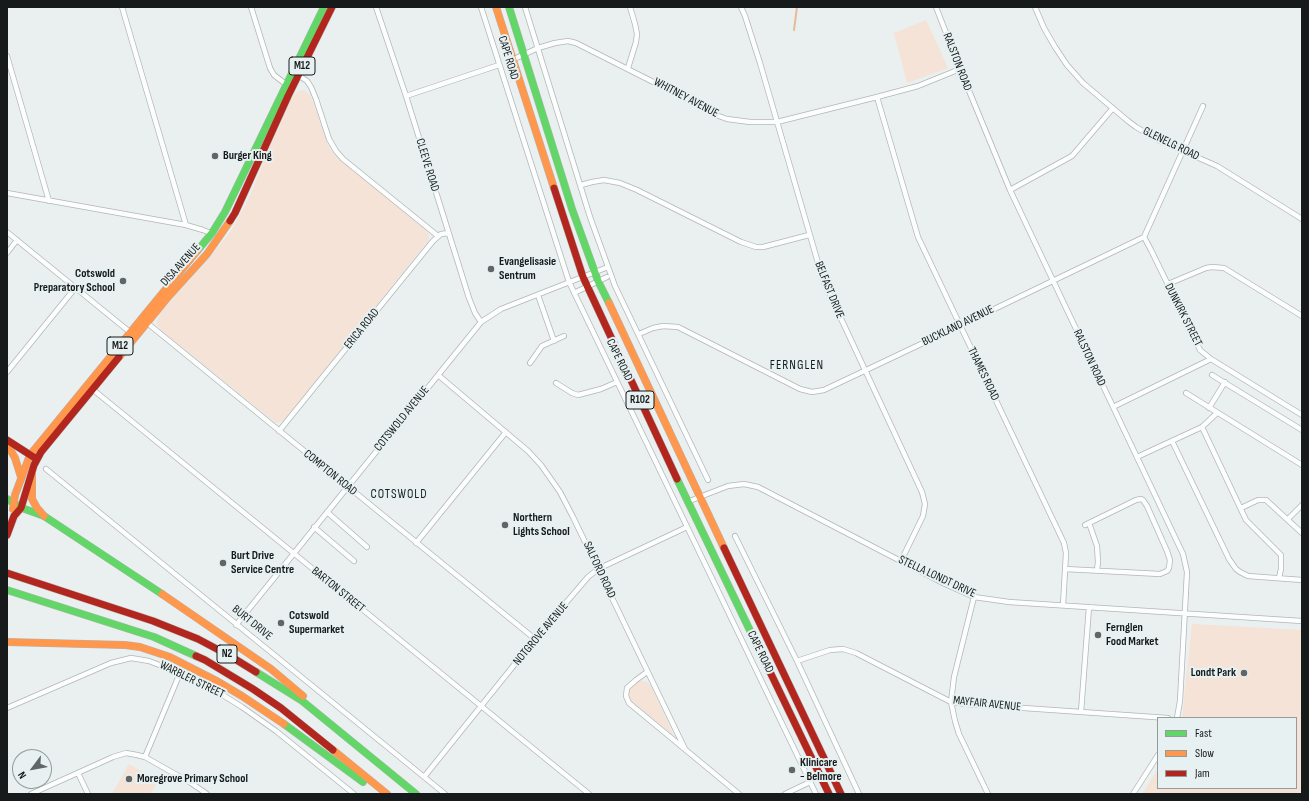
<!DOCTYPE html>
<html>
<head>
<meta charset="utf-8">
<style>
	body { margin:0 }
	#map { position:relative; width:1309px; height:801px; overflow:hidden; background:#eaeff0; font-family:"Sofia Sans Condensed",sans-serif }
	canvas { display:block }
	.frame { position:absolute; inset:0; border:8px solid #161a1a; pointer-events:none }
	.legend { position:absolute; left:1157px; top:717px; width:140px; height:72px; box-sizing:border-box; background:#e8f1f2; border:1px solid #949b9c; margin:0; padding:5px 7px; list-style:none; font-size:12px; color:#161a1a }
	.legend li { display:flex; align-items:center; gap:8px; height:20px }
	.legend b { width:20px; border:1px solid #949b9c }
	.north { position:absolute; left:12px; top:749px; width:40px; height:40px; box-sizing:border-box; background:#e8f1f2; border:1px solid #949b9c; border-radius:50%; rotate:238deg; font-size:11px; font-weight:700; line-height:16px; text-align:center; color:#161a1a }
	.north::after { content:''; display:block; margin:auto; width:14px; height:18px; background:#606565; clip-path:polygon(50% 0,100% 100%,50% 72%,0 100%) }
</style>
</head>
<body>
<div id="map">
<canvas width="1309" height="801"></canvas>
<div class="frame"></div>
<ul class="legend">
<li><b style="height:5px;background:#63d668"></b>Fast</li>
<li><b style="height:5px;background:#ff974d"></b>Slow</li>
<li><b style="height:5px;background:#b3261e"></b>Jam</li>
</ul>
<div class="north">N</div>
</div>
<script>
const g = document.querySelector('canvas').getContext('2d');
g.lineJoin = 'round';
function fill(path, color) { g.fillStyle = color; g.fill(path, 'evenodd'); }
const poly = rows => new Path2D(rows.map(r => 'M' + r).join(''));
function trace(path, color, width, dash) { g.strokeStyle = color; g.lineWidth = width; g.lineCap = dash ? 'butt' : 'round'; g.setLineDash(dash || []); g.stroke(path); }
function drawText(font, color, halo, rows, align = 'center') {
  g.font = font + ' "Sofia Sans Condensed",sans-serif'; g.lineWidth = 4; g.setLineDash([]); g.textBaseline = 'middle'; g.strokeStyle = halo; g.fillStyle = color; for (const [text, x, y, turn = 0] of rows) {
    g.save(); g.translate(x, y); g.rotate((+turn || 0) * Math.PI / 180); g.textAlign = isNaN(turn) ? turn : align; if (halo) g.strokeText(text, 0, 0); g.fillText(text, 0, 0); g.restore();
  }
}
fill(poly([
	[926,20,948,68,907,83,894,33],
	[304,90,309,94,311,97,315,107,327,143,333,154,427,231,429,236,429,240,284,420,281,422,276,423,162,331,157,325,157,320,159,314,165,307,210,257,231,231,250,196,265,158,292,97,298,91],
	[1192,624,1302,630,1302,794,1142,794,1158,769,1158,788,1296,788,1296,718,1182,718],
	[641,681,647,682,651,686,674,736,632,702,630,699,629,692,631,689,637,682],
	[129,764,158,781,150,794,112,794]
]), '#f4e3d6');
trace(poly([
	[794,30,797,7]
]), '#e7ba98', 2);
const street = poly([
	[122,7,186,225],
	[251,7,270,68,274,75,287,85],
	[376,7,406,96,469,298,475,313,481,322],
	[481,7,569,282,816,794],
	[525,7,590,217,615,286,708,480],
	[741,7,745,16,760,63,823,280,922,492,925,504,923,516,901,561],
	[936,7,960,69,1010,190,1183,554,1187,572,1180,701,1177,718],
	[1035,7,1044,28,1055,47,1067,65,1083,83,1128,121,1136,127,1158,140,1217,166,1302,219],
	[7,56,49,201],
	[512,60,538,48,555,43,568,41,576,43,683,97,716,115,727,119,750,122,777,122,877,97,918,86,960,69],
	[628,68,636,42,637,34,635,24,630,7],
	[298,75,307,81,311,87,316,99,329,139,336,151,343,159,438,236],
	[406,96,499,65],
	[877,97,918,237,1064,543,1066,553,1063,605],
	[581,185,592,182,604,180,620,183,637,190,741,242,756,247,763,247,809,235],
	[1010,190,1072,156,1113,108],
	[7,193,186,225,203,230,213,234],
	[7,232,131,333],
	[1144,237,1151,250,1200,350,1211,359,1302,415],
	[7,253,17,240],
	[1168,284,1206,268,1212,267,1224,268,1302,316],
	[574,293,607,277],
	[538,295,554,341],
	[146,322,535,639],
	[639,334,653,328,663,326,678,327,800,389,812,392,824,390,959,326,1144,237,1203,106],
	[530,363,542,346,564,336],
	[7,372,76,287],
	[438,375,528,451,541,465,560,492,573,517,685,749],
	[1212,375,1302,430],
	[556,383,572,393,578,395,601,389,617,382],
	[91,388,589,794],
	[1186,393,1302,465],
	[1113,407,1211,359],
	[1209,408,1225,382],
	[1202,427,1246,520,1281,555,1281,569,1279,578],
	[279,431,433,241,441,234,449,233],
	[1172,441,1229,559,1236,569,1240,572,1248,576,1302,580],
	[1137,457,1202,427,1217,413],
	[46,469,445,794],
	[687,502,728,486,744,484,758,487,943,583,974,597,1009,602,1302,621],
	[1241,508,1258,500,1266,500,1302,533],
	[327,512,367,547],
	[1288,519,1302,505],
	[1089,523,1097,546,1098,562,1097,570],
	[314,527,354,561],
	[735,536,797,661,859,794],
	[416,543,506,432],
	[1065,569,1160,574,1167,571,1169,568,1170,560,1167,551,1147,506,1143,500,1141,499,1136,500,1085,525],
	[974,597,954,677,951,702,955,721,959,734,988,794],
	[236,625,481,322,501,309,608,267],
	[797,661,830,650,843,649,856,653,951,702,966,704,1168,718],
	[647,672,636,680,627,688,626,696,629,703,739,794],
	[7,708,111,663,131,658,149,661,180,673,218,692,242,707,276,731,354,794],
	[1081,712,1089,607],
	[145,757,180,673],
	[78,773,88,794],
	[424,777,535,639,588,577,598,569,687,527],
	[31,794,113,757,126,753,137,755,145,757,191,783,207,794],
	[785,794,810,782],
	[1133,794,1158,755]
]);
const fast = poly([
	[509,7,572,209,598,281,609,303],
	[197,251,212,233,225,212,324,7],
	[677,479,757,645],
	[7,499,22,508,44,516,162,594],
	[7,590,154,637,196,656],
	[256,672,301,700,416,794],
	[284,724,363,782]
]);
const slow = poly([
	[496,7,554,188],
	[609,303,724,548],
	[119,357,168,297,207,254,230,221],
	[7,444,15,458,21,477],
	[32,473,32,499,37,508,44,516],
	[13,509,15,495,30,455,197,251],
	[162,594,271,669,303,696],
	[7,642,125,645,140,647,170,657,215,680,242,696,284,724],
	[333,750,387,794]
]);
const jam = poly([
	[554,188,583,277,677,479],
	[230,221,235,213,288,96,332,7],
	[7,440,35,458],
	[7,535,14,516,21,508,34,465,41,452,119,357],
	[724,548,841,794],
	[7,573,153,621,198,639,230,656,256,672],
	[757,645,829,794],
	[196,656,205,660,253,689,281,708,333,750]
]);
trace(street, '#b2b6b7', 6);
trace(fast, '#b2b6b7', 8);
trace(slow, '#b2b6b7', 8);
trace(jam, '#b2b6b7', 8);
trace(street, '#fcfdfd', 4.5);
trace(fast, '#63d668', 7);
trace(slow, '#ff974d', 7);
trace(jam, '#b3261e', 7);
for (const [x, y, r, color] of [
	[215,156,4,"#606565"],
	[491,269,4,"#606565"],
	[123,281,4,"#606565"],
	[505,525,4,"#606565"],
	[223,563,4,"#606565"],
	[281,623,4,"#606565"],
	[1098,635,4,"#606565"],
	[1244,673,4,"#606565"],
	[792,770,4,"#606565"],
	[129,779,4,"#606565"]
]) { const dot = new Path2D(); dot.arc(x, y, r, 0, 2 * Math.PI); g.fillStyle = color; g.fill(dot); trace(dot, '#e8f1f2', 1.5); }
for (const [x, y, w] of [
	[302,66,26],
	[120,346,26],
	[640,400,28],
	[227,654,20]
]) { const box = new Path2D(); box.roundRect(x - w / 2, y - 9, w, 18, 3); g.fillStyle = '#e8f1f2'; g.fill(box); trace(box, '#161a1a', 1); }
drawText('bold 11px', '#161a1a', null, [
	["M12",302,66],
	["M12",120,346],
	["R102",640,400],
	["N2",227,654]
]);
drawText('12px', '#161a1a', '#e8f1f2', [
	["CAPE ROAD",508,58,73],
	["RALSTON ROAD",957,62,69],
	["WHITNEY AVENUE",686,98,28],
	["GLENELG ROAD",1171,144,26],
	["CLEEVE ROAD",427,165,73],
	["DISA AVENUE",181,265,-48],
	["BELFAST DRIVE",829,290,68],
	["DUNKIRK STREET",1183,315,63],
	["BUCKLAND AVENUE",958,326,-26],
	["ERICA ROAD",362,329,-51],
	["RALSTON ROAD",1089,358,65],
	["CAPE ROAD",619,360,64],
	["THAMES ROAD",983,374,64],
	["COTSWOLD AVENUE",402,419,-51],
	["COMPTON ROAD",330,473,39],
	["SALFORD ROAD",599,570,65],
	["STELLA LONDT DRIVE",937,577,25],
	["BARTON STREET",338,590,39],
	["BURT DRIVE",252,623,39],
	["NOTGROVE AVENUE",541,634,-50],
	["CAPE ROAD",760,652,64],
	["WARBLER STREET",192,680,26],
	["MAYFAIR AVENUE",987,704,6]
]);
drawText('bold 12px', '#161a1a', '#e8f1f2', [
	["Burger King",223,156],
	["Evangelisasie",499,262],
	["Sentrum",499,276],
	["Cotswold",115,274,"right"],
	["Preparatory School",115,288,"right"],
	["Northern",513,518],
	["Lights School",513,532],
	["Burt Drive",231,556],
	["Service Centre",231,570],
	["Cotswold",289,616],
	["Supermarket",289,630],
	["Fernglen",1106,628],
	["Food Market",1106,642],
	["Londt Park",1236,673,"right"],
	["Klinicare",800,763],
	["- Belmore",800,777],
	["Moregrove Primary School",137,779]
], 'left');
g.letterSpacing = '1px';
drawText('13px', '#161a1a', '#e8f1f2', [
	["FERNGLEN",797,366],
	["COTSWOLD",399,495]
]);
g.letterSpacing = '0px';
</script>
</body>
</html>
